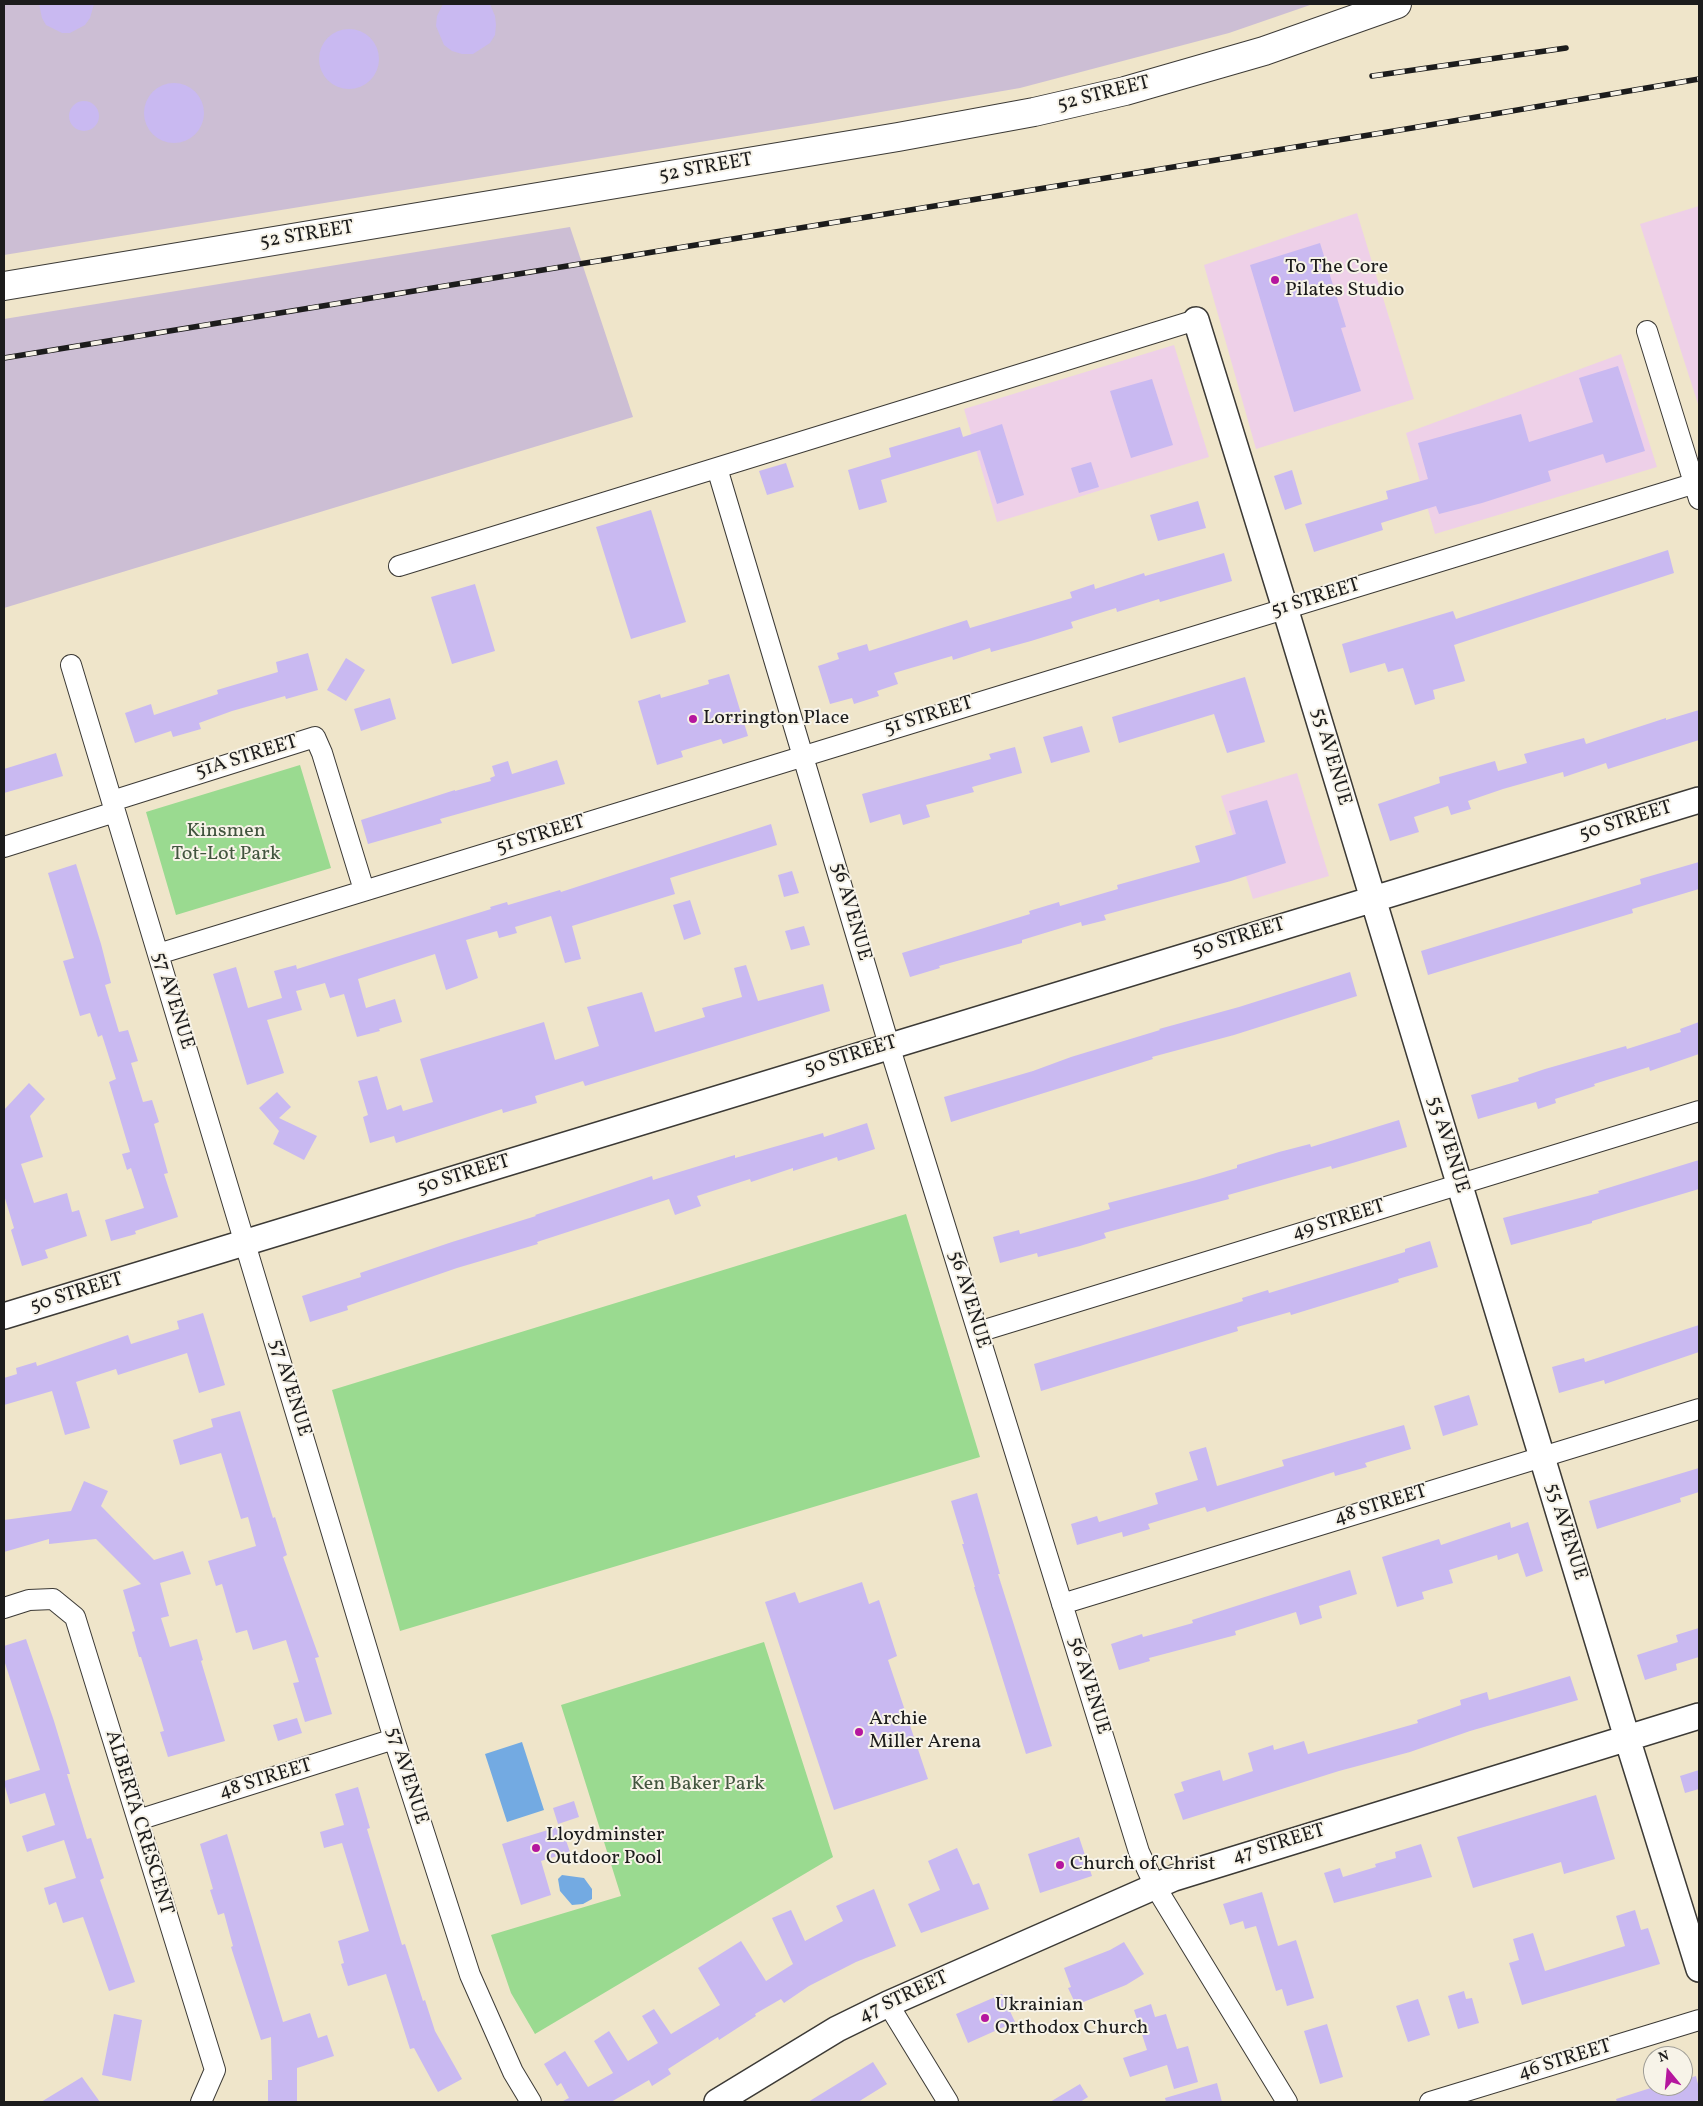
<!DOCTYPE html>
<html>
<head>
<meta charset="utf-8">
<style>
	body { margin:0 }
	#map { position:relative; width:1703px; height:2106px; overflow:hidden; background:#efe5ca; font-family:Vollkorn,serif }
	canvas { display:block }
	.frame { position:absolute; inset:0; border:5px solid #1c1c1c; pointer-events:none }
	.north { position:absolute; left:1643px; top:2046px; width:50px; height:50px; box-sizing:border-box; background:#f7f3e8; border:1px solid #9f9d96; border-radius:50%; rotate:343deg; font-size:14px; font-weight:700; line-height:20px; text-align:center; color:#1c1c1c }
	.north::after { content:''; display:block; margin:auto; width:18px; height:22px; background:#b5179e; clip-path:polygon(50% 0,100% 100%,50% 72%,0 100%) }
</style>
</head>
<body>
<div id="map">
<canvas width="1703" height="2106"></canvas>
<div class="frame"></div>
<div class="north">N</div>
</div>
<script>
const g = document.querySelector('canvas').getContext('2d');
g.lineJoin = 'round';
function fill(path, color) { g.fillStyle = color; g.fill(path, 'evenodd'); }
const poly = rows => new Path2D(rows.map(r => 'M' + r).join(''));
function trace(path, color, width, dash) { g.strokeStyle = color; g.lineWidth = width; g.lineCap = dash ? 'butt' : 'round'; g.setLineDash(dash || []); g.stroke(path); }
function drawText(font, color, halo, rows, align = 'center') {
  g.font = font + ' Vollkorn,serif'; g.lineWidth = 4; g.setLineDash([]); g.textBaseline = 'middle'; g.strokeStyle = halo; g.fillStyle = color; for (const [text, x, y, turn = 0] of rows) {
    g.save(); g.translate(x, y); g.rotate((+turn || 0) * Math.PI / 180); g.textAlign = isNaN(turn) ? turn : align; if (halo) g.strokeText(text, 0, 0); g.fillText(text, 0, 0); g.restore();
  }
}
fill(poly([
	[1699,206,1699,407,1640,224],
	[1357,213,1414,399,1256,449,1204,265],
	[1174,345,1209,457,997,522,964,409],
	[1621,354,1657,467,1435,534,1406,433],
	[1297,773,1329,876,1253,899,1221,796]
]), '#eed0e8');
fill(poly([
	[4,4,1313,4,1229,33,1020,88,817,123,4,255],
	[570,227,633,417,4,608,4,319]
]), '#ccbed4');
fill(poly([
	[300,765,331,868,176,915,146,812],
	[906,1214,980,1457,400,1631,332,1390],
	[764,1642,833,1857,535,2034,511,1993,491,1935,621,1896,561,1705]
]), '#9ada90');
fill(poly([
	[522,1742,544,1810,507,1822,485,1754],
	[562,1875,584,1878,592,1889,592,1899,583,1904,572,1905,560,1891,558,1879]
]), '#73aae2');
fill(poly([
	[39,4,94,4,90,18,85,25,70,33,62,33,46,25,42,18],
	[443,4,490,4,495,16,496,25,495,35,490,43,473,54,462,54,452,51,444,45,436,26,437,16],
	'319 59a30 30 0 1 1 60 0a30 30 0 1 1-60 0Z',
	'144 113a30 30 0 1 1 60 0a30 30 0 1 1-60 0Z',
	'69 116a15 15 0 1 1 30 0a15 15 0 1 1-30 0Z',
	[1320,243,1346,327,1341,328,1361,391,1294,412,1250,265],
	[1618,366,1645,451,1606,463,1603,454,1548,471,1551,481,1482,503,1439,514,1436,506,1381,523,1383,530,1314,552,1305,524,1388,499,1386,491,1428,479,1418,443,1521,414,1529,442,1593,422,1579,378],
	[1152,379,1173,445,1131,458,1110,391],
	[1002,424,1024,495,997,504,980,450,881,480,887,502,859,510,848,470,891,457,889,448,960,427,963,437],
	[1091,462,1099,487,1079,493,1071,468],
	[786,463,794,487,767,495,759,471],
	[1292,470,1302,504,1285,510,1274,476],
	[1198,501,1206,528,1158,541,1150,515],
	[651,510,686,622,631,639,596,527],
	[1668,550,1674,573,1454,645,1465,681,1433,690,1435,699,1415,705,1403,668,1388,672,1385,663,1350,673,1342,644,1453,611,1456,619],
	[1224,553,1232,581,1160,602,1159,599,1117,612,1116,608,1071,622,1073,628,1031,641,991,652,990,648,953,660,952,656,894,673,898,684,877,691,879,696,854,704,852,698,830,704,818,666,839,659,837,653,867,644,869,651,967,620,970,628,1072,598,1070,592,1094,584,1095,589,1144,573,1145,576],
	[475,584,495,651,452,664,431,597],
	[308,653,318,690,286,699,285,696,232,711,199,723,201,729,173,737,171,731,135,743,125,713,151,704,154,715,218,694,217,690,278,672,276,662],
	[346,658,365,670,346,701,327,690],
	[729,674,748,736,723,744,721,739,681,751,683,757,657,765,638,701,660,694,661,698,709,684,708,680],
	[1245,677,1265,742,1227,753,1214,714,1119,743,1112,717],
	[390,698,396,719,361,731,354,709],
	[1699,710,1699,740,1608,769,1606,763,1564,777,1563,772,1503,789,1468,801,1471,809,1451,815,1448,806,1414,817,1419,832,1390,841,1378,804,1440,783,1439,777,1495,761,1498,771,1527,763,1524,754,1584,738,1586,744,1666,718,1666,720],
	[1082,726,1090,752,1051,763,1043,737],
	[1015,747,1022,773,972,787,974,792,926,805,930,817,903,825,900,814,870,823,862,794,991,759,989,754],
	[56,753,63,776,4,793,4,769],
	[557,760,565,784,440,819,442,823,368,844,361,820,455,790,455,791,491,781,490,778,495,776,492,766,508,761,512,774],
	[1267,800,1286,863,1231,881,1104,915,1106,920,1082,926,1081,922,1022,940,1022,943,939,966,940,968,910,977,902,953,1030,914,1029,911,1059,902,1060,906,1118,889,1117,885,1200,862,1195,846,1236,834,1229,811],
	[771,824,777,845,670,878,675,894,572,926,581,959,565,963,551,916,515,927,517,933,499,938,497,931,466,940,478,978,460,985,446,990,435,954,358,979,366,1008,395,999,402,1022,379,1029,380,1031,357,1037,344,994,330,998,325,983,296,991,302,1010,267,1020,284,1073,247,1085,213,974,236,967,248,1008,282,998,274,971,296,965,297,969,491,909,490,907,507,902,508,905,560,890,561,892],
	[1699,862,1699,889,1632,909,1633,913,1428,975,1421,951,1641,884,1640,879],
	[76,864,101,944,111,983,105,985,119,1032,128,1030,138,1061,131,1063,143,1102,152,1100,159,1122,154,1124,168,1173,164,1174,178,1217,135,1231,136,1234,111,1241,105,1220,144,1208,131,1168,127,1170,122,1154,130,1152,109,1082,116,1079,102,1035,98,1037,90,1013,80,1016,63,961,74,958,48,873],
	[792,871,799,893,784,897,778,875],
	[690,900,701,934,684,940,673,905],
	[804,926,810,945,791,950,785,931],
	[746,965,758,1001,823,984,830,1011,585,1086,583,1081,535,1096,537,1103,503,1113,502,1109,396,1143,394,1136,370,1143,363,1117,368,1115,358,1081,377,1076,387,1110,401,1105,403,1111,433,1102,420,1059,544,1022,555,1060,599,1046,587,1007,642,992,655,1032,705,1017,702,1008,742,997,734,968],
	[1350,972,1357,996,1234,1035,1152,1057,1153,1059,951,1122,944,1097,1033,1071,1071,1057,1160,1030,1159,1029,1239,1007],
	[1699,1022,1699,1054,1650,1071,1649,1067,1594,1084,1595,1086,1555,1099,1556,1103,1538,1109,1536,1102,1478,1119,1471,1095,1519,1081,1518,1078,1545,1069,1626,1046,1627,1049,1681,1032,1680,1029],
	[29,1083,45,1099,30,1116,43,1157,21,1164,34,1203,67,1193,72,1212,79,1210,87,1236,45,1250,48,1258,22,1266,11,1230,14,1228,4,1195,4,1110],
	[277,1092,291,1107,279,1118,317,1136,304,1160,273,1144,279,1131,259,1108],
	[1399,1120,1407,1147,1332,1169,1331,1166,1228,1195,1229,1199,1104,1233,1106,1238,1080,1246,1038,1257,1037,1253,1000,1263,993,1237,1019,1230,1020,1234,1110,1209,1108,1203,1196,1180,1237,1168,1237,1165,1279,1152,1310,1144,1311,1147],
	[867,1123,875,1149,838,1161,837,1157,793,1171,793,1168,751,1182,750,1179,697,1196,701,1206,675,1215,669,1199,537,1242,538,1244,457,1268,347,1306,348,1310,310,1322,302,1296,361,1277,360,1273,452,1242,536,1216,535,1215,652,1176,653,1180,735,1155,735,1158,823,1133,824,1137],
	[1699,1160,1699,1189,1592,1221,1592,1223,1511,1245,1503,1218,1599,1193,1598,1191],
	[1430,1241,1438,1267,1398,1279,1399,1282,1291,1315,1290,1312,1237,1327,1238,1331,1041,1391,1034,1364,1243,1301,1242,1298,1268,1290,1269,1293,1405,1252,1405,1249],
	[203,1313,225,1385,199,1393,187,1353,118,1375,116,1369,76,1382,90,1428,65,1435,52,1391,4,1405,4,1378,17,1374,16,1368,36,1362,37,1366,128,1335,131,1344,179,1329,177,1321],
	[1699,1325,1699,1352,1605,1384,1604,1380,1559,1393,1552,1367,1584,1358,1585,1362],
	[1469,1395,1478,1425,1443,1436,1434,1406],
	[240,1411,273,1518,275,1517,287,1555,283,1557,319,1657,315,1658,332,1714,305,1722,293,1683,299,1682,286,1640,253,1650,247,1630,236,1633,222,1584,216,1586,208,1561,256,1546,248,1517,241,1519,221,1453,180,1465,173,1440,213,1427,211,1419],
	[1404,1425,1411,1449,1365,1463,1367,1467,1335,1476,1334,1472,1207,1512,1205,1507,1148,1524,1150,1529,1123,1537,1122,1532,1077,1545,1071,1524,1097,1516,1099,1522,1158,1504,1155,1493,1198,1480,1189,1452,1206,1447,1217,1486,1284,1466,1282,1460],
	[1699,1468,1699,1492,1680,1498,1681,1502,1597,1529,1589,1501],
	[84,1481,108,1491,101,1506,154,1560,183,1551,191,1574,160,1583,169,1616,161,1618,170,1647,197,1639,203,1660,201,1661,225,1741,168,1757,160,1732,164,1731,141,1657,139,1657,132,1632,135,1631,123,1590,141,1584,96,1539,49,1544,49,1539,4,1552,4,1520,71,1511],
	[977,1493,1000,1574,998,1574,1052,1746,1026,1754,974,1587,975,1587,962,1544,964,1544,951,1501],
	[1510,1522,1511,1528,1528,1522,1543,1571,1526,1577,1518,1553,1498,1560,1497,1555,1449,1570,1453,1583,1422,1592,1424,1599,1397,1607,1382,1557,1439,1539,1441,1545],
	[1350,1570,1357,1594,1319,1606,1322,1618,1300,1625,1296,1612,1235,1631,1236,1635,1149,1658,1150,1661,1119,1670,1111,1644,1142,1634,1143,1637,1193,1623,1192,1620],
	[862,1582,869,1604,879,1600,897,1656,888,1660,928,1779,834,1810,765,1602,795,1592,799,1603],
	[1699,1628,1699,1657,1676,1664,1677,1670,1645,1680,1637,1655,1678,1642,1676,1635],
	[26,1639,54,1721,70,1774,67,1774,87,1839,91,1838,104,1878,100,1880,135,1982,109,1991,83,1917,63,1923,56,1902,49,1905,44,1888,76,1878,64,1840,27,1852,22,1836,55,1825,45,1793,10,1804,4,1783,4,1781,40,1770,4,1660,4,1646],
	[1570,1676,1578,1700,1470,1731,1410,1752,1339,1771,1183,1820,1174,1794,1184,1791,1181,1782,1220,1770,1223,1781,1253,1771,1248,1753,1273,1745,1274,1750,1304,1741,1308,1754,1418,1723,1417,1720,1461,1705,1460,1700,1487,1692,1489,1700],
	[297,1718,302,1733,278,1741,273,1725],
	[1699,1770,1699,1789,1685,1793,1680,1776],
	[358,1787,370,1828,367,1829,402,1945,405,1944,423,2001,425,2000,435,2031,462,2079,438,2092,414,2048,410,2049,386,1974,348,1986,341,1964,344,1963,338,1941,369,1931,342,1843,324,1848,320,1832,344,1825,335,1794],
	[1596,1795,1615,1859,1564,1874,1561,1862,1473,1888,1457,1837],
	[574,1801,579,1817,558,1824,553,1808],
	[561,1826,570,1852,541,1861,551,1895,521,1905,502,1844],
	[227,1834,283,2022,310,2013,318,2038,327,2035,334,2056,297,2068,297,2102,268,2102,268,2080,272,2080,271,2037,261,2040,231,1947,233,1946,224,1913,218,1915,210,1890,213,1889,200,1844],
	[1079,1837,1092,1876,1040,1893,1028,1854],
	[1421,1844,1432,1877,1334,1903,1324,1873,1340,1868,1343,1877,1376,1867,1375,1864,1396,1858,1395,1852],
	[957,1848,973,1885,979,1883,989,1909,921,1933,908,1904,940,1890,928,1861],
	[874,1889,896,1946,856,1962,809,1986,784,2003,781,1999,755,2014,756,2016,719,2040,718,2037,668,2069,671,2074,652,2086,649,2080,611,2102,561,2102,569,2098,561,2083,557,2086,544,2064,565,2051,588,2087,613,2073,594,2041,609,2031,628,2061,658,2043,642,2016,654,2009,671,2034,720,2005,698,1968,741,1941,766,1981,793,1964,772,1918,791,1910,805,1941,843,1921,836,1906],
	[1262,1892,1278,1946,1296,1940,1314,1998,1287,2006,1282,1989,1276,1991,1256,1926,1245,1929,1243,1921,1230,1925,1223,1904],
	[1635,1910,1641,1930,1648,1928,1660,1964,1522,2005,1509,1963,1519,1960,1513,1939,1533,1933,1545,1971,1625,1946,1616,1916],
	[1124,1942,1144,1974,1126,1985,1076,2005,1068,1988,1071,1987,1064,1968,1110,1950],
	[1464,1991,1466,1999,1472,1998,1479,2023,1458,2029,1448,1996],
	[1002,1994,1015,2022,968,2043,956,2014],
	[1418,1999,1430,2035,1408,2042,1396,2006],
	[1151,2004,1155,2017,1166,2014,1177,2049,1188,2046,1198,2082,1174,2089,1167,2065,1130,2077,1123,2058,1147,2050,1134,2010],
	[114,2014,142,2020,131,2081,102,2075],
	[1327,2024,1343,2077,1320,2084,1304,2031],
	[873,2062,887,2084,858,2102,808,2102],
	[1696,2076,1699,2088,1699,2100,1691,2102,1617,2102,1616,2099,1657,2086,1683,2086,1683,2080],
	[82,2077,100,2102,41,2102],
	[1217,2083,1222,2102,1166,2102,1165,2098],
	[1080,2084,1088,2097,1080,2102,1050,2102]
]), '#c9b9f1');
const minor = poly([
	[1647,331,1699,499],
	[717,468,889,1045,1139,1852,1155,1886,1287,2102],
	[399,566,1196,320],
	[71,665,394,1739,470,1975,513,2072,531,2102],
	[112,801,315,737,322,753,364,890],
	[4,847,115,812],
	[158,954,1699,482],
	[978,1332,1699,1111],
	[1062,1604,1699,1409],
	[4,1608,29,1600,53,1599,75,1617,215,2070,201,2102],
	[138,1820,394,1739],
	[888,2004,948,2102],
	[1430,2102,1699,2020]
]);
const tertiary = poly([
	[1196,320,1285,608,1627,1738,1699,1969],
	[4,1316,1699,800],
	[717,2102,837,2029,888,2004,1174,1878,1699,1716]
]);
const secondary = poly([
	[4,286,898,137,1034,112,1125,91,1264,51,1397,4]
]);
trace(minor, '#3c3a36', 22);
trace(tertiary, '#3c3a36', 28);
trace(secondary, '#3c3a36', 30);
trace(minor, '#fff', 20);
trace(tertiary, '#fff', 25);
trace(secondary, '#fff', 28);
const rail = poly([
	[1372,76,1566,48],
	[4,358,1412,128,1699,79]
]);
trace(rail, '#1c1c1c', 5.5);
trace(rail, '#f7f3e8', 4, [11]);
for (const [x, y, r, color] of [
	[1275,280,5,"#b5179e"],
	[693,719,5,"#b5179e"],
	[859,1732,5,"#b5179e"],
	[536,1848,5,"#b5179e"],
	[1060,1865,5,"#b5179e"],
	[985,2018,5,"#b5179e"]
]) { const dot = new Path2D(); dot.arc(x, y, r, 0, 2 * Math.PI); g.fillStyle = color; g.fill(dot); trace(dot, '#f7f3e8', 2); }
drawText('20px', '#1c1c1c', '#f7f3e8', [
	["52 STREET",1104,95,-14],
	["52 STREET",706,169,-10],
	["52 STREET",307,236,-9],
	["51 STREET",1316,599,-17],
	["51 STREET",929,717,-17],
	["55 AVENUE",1330,757,74],
	["51A STREET",247,758,-17],
	["50 STREET",1626,822,-17],
	["51 STREET",541,836,-17],
	["56 AVENUE",850,912,74],
	["50 STREET",1239,939,-17],
	["57 AVENUE",172,1001,73],
	["50 STREET",851,1057,-17],
	["55 AVENUE",1447,1145,73],
	["50 STREET",464,1176,-17],
	["49 STREET",1339,1221,-17],
	["50 STREET",77,1294,-17],
	["56 AVENUE",968,1300,73],
	["57 AVENUE",289,1388,73],
	["48 STREET",1381,1506,-17],
	["55 AVENUE",1565,1532,73],
	["56 AVENUE",1088,1686,73],
	["57 AVENUE",406,1776,73],
	["48 STREET",266,1780,-17],
	["ALBERTA CRESCENT",138,1823,73],
	["47 STREET",1279,1845,-17],
	["47 STREET",904,1998,-25],
	["46 STREET",1565,2061,-17]
]);
drawText('20px', '#1c1c1c', '#f7f3e8', [
	["To The Core",1285,268],
	["Pilates Studio",1285,291],
	["Lorrington Place",703,719],
	["Archie",869,1720],
	["Miller Arena",869,1743],
	["Lloydminster",546,1836],
	["Outdoor Pool",546,1859],
	["Church of Christ",1070,1865],
	["Ukrainian",995,2006],
	["Orthodox Church",995,2029]
], 'left');
drawText('20px', '#42553f', '#f7f3e8', [
	["Kinsmen",226,832],
	["Tot-Lot Park",226,855],
	["Ken Baker Park",698,1785]
]);
</script>
</body>
</html>
